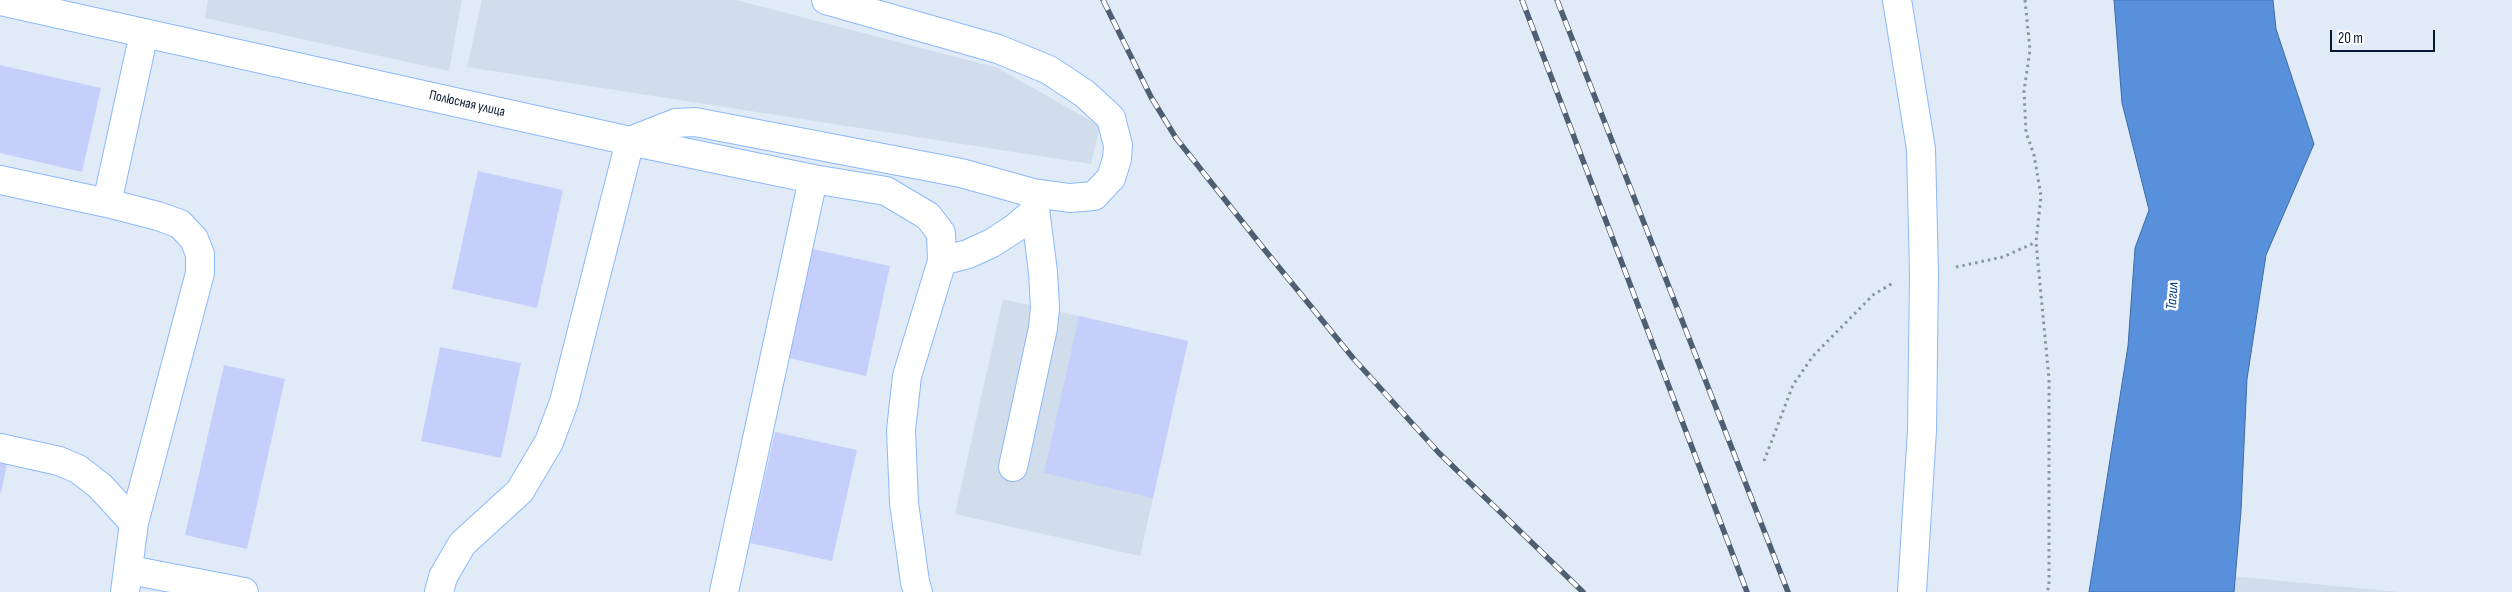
<!DOCTYPE html>
<html>
<head>
<meta charset="utf-8">
<style>
	body { margin:0 }
	#map { position:relative; width:2512px; height:592px; overflow:hidden; background:#e1ebf8; font-family:"Sofia Sans Condensed",sans-serif }
	canvas { display:block }
	.scale { position:absolute; left:2330px; top:30px; width:105px; height:22px; box-sizing:border-box; border:2px solid #061830; border-top:0; padding-left:6px; font-size:15px; line-height:18px; white-space:nowrap; color:#061830; -webkit-text-stroke:4px #fff; paint-order:stroke }
</style>
</head>
<body>
<div id="map">
<canvas width="2512" height="592"></canvas>
<div class="scale">20 m</div>
</div>
<script>
const g = document.querySelector('canvas').getContext('2d');
g.lineJoin = 'round';
function fill(path, color) { g.fillStyle = color; g.fill(path, 'evenodd'); }
const poly = rows => new Path2D(rows.map(r => 'M' + r).join(''));
function trace(path, color, width, dash) { g.strokeStyle = color; g.lineWidth = width; g.lineCap = dash ? 'butt' : 'round'; g.setLineDash(dash || []); g.stroke(path); }
function drawText(font, color, halo, rows, align = 'center') {
  g.font = font + ' "Sofia Sans Condensed",sans-serif'; g.lineWidth = 5; g.setLineDash([]); g.textBaseline = 'middle'; g.strokeStyle = halo; g.fillStyle = color; for (const [text, x, y, turn = 0] of rows) {
    g.save(); g.translate(x, y); g.rotate((+turn || 0) * Math.PI / 180); g.textAlign = isNaN(turn) ? turn : align; if (halo) g.strokeText(text, 0, 0); g.fillText(text, 0, 0); g.restore();
  }
}
fill(poly([
	[208,0,462,0,449,71,205,18],
	[482,0,736,0,998,68,1100,126,1091,164,467,67],
	[1003,299,1188,341,1140,556,955,514],
	[2220,575,2399,592,2220,592]
]), '#d2ddeb');
const water = poly([
	[2114,0,2273,0,2276,29,2314,144,2266,255,2247,379,2241,511,2234,592,2089,592,2128,346,2135,248,2149,210,2122,103,2114,0]
]);
fill(water, '#5890dc');
trace(water, '#3f6ca8', 1);
fill(poly([
	[0,65,101,88,82,172,0,153],
	[478,171,563,190,537,308,452,289],
	[808,248,890,266,866,376,784,357],
	[1079,316,1188,341,1153,498,1044,473],
	[440,347,521,363,501,458,421,441],
	[224,365,285,379,247,549,185,535],
	[775,432,857,450,832,561,750,543],
	[0,463,7,464,1,493,0,492]
]), '#c6cffc');
const minor = poly([
	[1897,0,1921,149,1924,274,1922,430,1912,592],
	[0,1,630,141,813,179,886,191,928,216,941,233,942,261,907,376,901,430,904,503,915,582,918,592],
	[0,180,107,203,158,216,180,224,194,239,200,254,200,273,134,523,125,592],
	[107,203,144,33],
	[942,261,968,254,992,243,1015,228,1035,211],
	[0,448,59,461,78,469,100,486,134,523],
	[1013,467,1043,328,1045,308,1043,272,1033,193],
	[130,570,244,592],
	[439,592,443,577,462,544,520,491,549,442,564,402,630,141,676,123,695,122,961,173,1033,193,1070,198,1094,196,1111,178,1117,159,1118,145,1111,118,1085,94,1049,70,998,49,826,0],
	[724,592,813,179]
]);
trace(minor, '#8ab9fb', 30);
trace(poly([
	[2025,0,2030,50,2024,91,2026,132,2034,155,2041,196,2036,242,2049,379,2049,586,2047,592],
	[1956,267,2003,257,2036,242],
	[1764,461,1793,385,1813,356,1873,295,1893,283]
]), '#8896a7', 3, [2.5, 4]);
trace(minor, '#fff', 28);
const rail = poly([
	[1103,0,1151,97,1176,138,1264,249,1353,358,1439,453,1583,592],
	[1522,0,1747,592],
	[1557,0,1788,592]
]);
trace(rail, '#4f5e73', 5.5);
trace(rail, '#fff', 4, [11]);
drawText('14px', '#061830', '#fff', [
	["Полюсная улица",467,104,13]
]);
drawText('italic 15px', '#023d80', '#fff', [
	["Тагил",2173,296,-86]
]);
</script>
</body>
</html>
